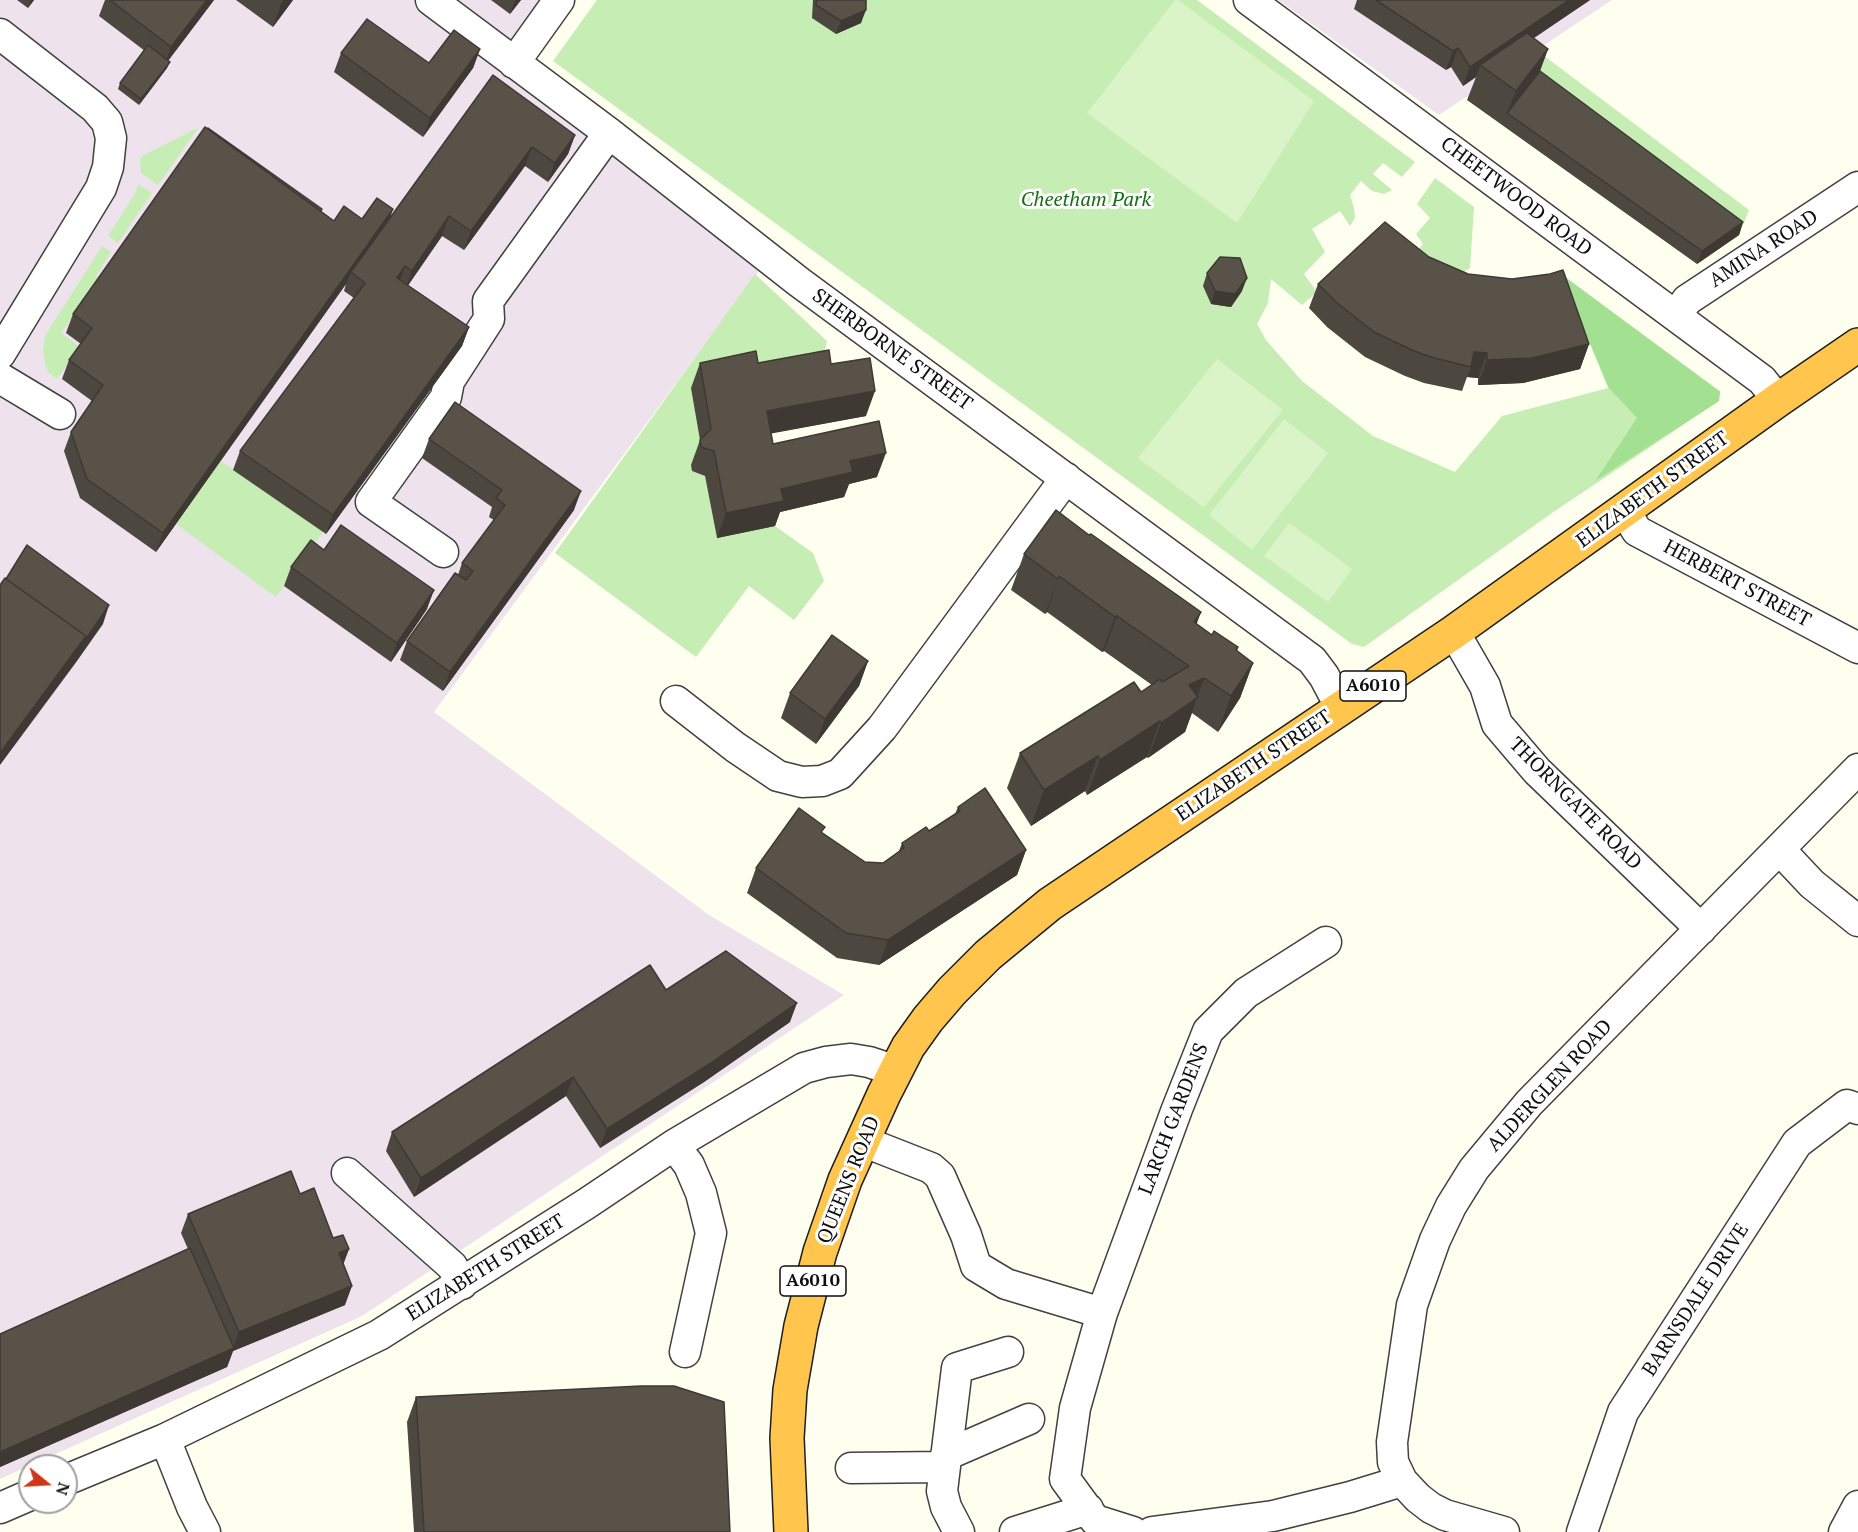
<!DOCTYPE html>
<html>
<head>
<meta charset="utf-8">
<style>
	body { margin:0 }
	#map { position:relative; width:1858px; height:1532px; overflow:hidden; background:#ffffef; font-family:"PT Serif",serif }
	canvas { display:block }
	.north { position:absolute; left:18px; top:1454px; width:60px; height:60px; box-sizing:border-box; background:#fff; border:2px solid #9f9f9f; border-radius:50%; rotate:108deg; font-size:16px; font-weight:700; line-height:24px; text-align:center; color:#0e0e0e }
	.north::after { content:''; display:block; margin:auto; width:21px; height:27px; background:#cd3618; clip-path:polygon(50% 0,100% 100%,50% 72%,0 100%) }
</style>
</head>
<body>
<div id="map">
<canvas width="1858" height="1532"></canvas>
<div class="north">N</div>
</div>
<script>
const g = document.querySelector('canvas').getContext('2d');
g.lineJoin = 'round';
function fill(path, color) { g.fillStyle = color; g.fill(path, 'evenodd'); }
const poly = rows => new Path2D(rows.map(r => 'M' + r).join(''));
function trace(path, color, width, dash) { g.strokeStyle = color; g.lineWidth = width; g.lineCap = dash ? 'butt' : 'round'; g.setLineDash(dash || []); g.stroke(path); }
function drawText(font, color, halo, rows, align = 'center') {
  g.font = font + ' "PT Serif",serif'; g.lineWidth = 6; g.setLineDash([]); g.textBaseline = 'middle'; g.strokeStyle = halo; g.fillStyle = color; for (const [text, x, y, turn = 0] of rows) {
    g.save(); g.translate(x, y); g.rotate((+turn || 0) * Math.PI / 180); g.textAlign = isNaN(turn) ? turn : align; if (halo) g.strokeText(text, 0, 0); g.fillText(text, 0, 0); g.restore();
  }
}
fill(poly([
	[0,0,575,0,529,63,778,245,434,712,709,915,844,995,362,1316,0,1479],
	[1278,0,1612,0,1439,115]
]), '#eee2ec');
fill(poly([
	[597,0,1197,0,1415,162,1402,177,1383,163,1373,174,1392,190,1384,194,1372,191,1361,181,1350,195,1354,208,1355,218,1350,226,1340,211,1312,229,1325,252,1304,274,1317,292,1302,305,1271,279,1268,303,1257,324,1266,340,1302,381,1373,436,1455,472,1502,416,1608,388,1561,274,1720,391,1719,401,1552,513,1364,647,1352,644,553,61],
	[1539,52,1749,210,1739,235,1514,69],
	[199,127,158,185,141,173,140,161,142,156],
	[1435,178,1474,207,1470,268,1461,274,1413,256,1423,244,1416,234,1430,218,1417,204],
	[138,184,152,193,118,243,108,236,136,192],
	[102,246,111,252,96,276,99,279,61,333,80,347,57,379,48,372,45,363,43,350,45,336],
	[755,274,827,341,820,374,702,454,692,471,705,476,717,538,775,526,813,553,824,581,794,620,749,586,696,657,555,553],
	[221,461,323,532,276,597,176,524]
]), '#c6eeb4');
fill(poly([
	[1561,274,1720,392,1719,401,1595,481,1637,418,1609,388]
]), '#a4e092');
fill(poly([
	[1175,0,1178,0,1314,101,1237,223,1087,113],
	[1217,359,1283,410,1204,507,1138,458],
	[1284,419,1328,453,1252,550,1209,515],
	[1289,523,1352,569,1328,602,1264,556]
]), '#dbf4c7');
const minor = poly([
	[431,0,609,133,799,282,1312,660,1324,676,1341,708],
	[1249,0,1762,380,1778,400],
	[0,34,95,108,107,122,111,138,108,167,101,188,0,354],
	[514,63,559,0],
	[1676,316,1687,300,1858,187],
	[0,378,60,414],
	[1625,511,1637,531,1858,648],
	[443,552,371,502,446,397,449,381,489,319,488,301,609,133],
	[1454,632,1485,686,1497,724,1537,771,1701,929],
	[676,701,735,747,778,776,802,782,822,781,840,774,882,728,1066,478],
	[1780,850,1812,884,1858,921],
	[862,1141,931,1168,940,1176,966,1235,976,1266,1006,1284,1102,1313,1075,1408,1065,1479,1095,1520,1133,1532],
	[674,1145,689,1165,701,1193,711,1233,685,1352],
	[347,1173,452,1266,462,1284],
	[1102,1313,1177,1109,1208,1031,1246,993,1326,942],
	[165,1439,192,1507,205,1532],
	[946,1455,1029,1419],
	[851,1468,944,1467],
	[66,1480,165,1439,379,1335,586,1204,674,1145,804,1068,826,1062,851,1059,869,1062,896,1071],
	[0,1508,30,1495],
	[959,1532,946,1507,942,1491,957,1368,1008,1352],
	[1015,1532,1088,1509],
	[1152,1532,1273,1516,1350,1497,1402,1481],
	[1504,1532,1445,1515,1431,1508,1418,1498,1402,1481,1393,1462,1392,1442,1412,1305,1435,1240,1451,1206,1474,1169,1529,1103,1858,769],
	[1582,1532,1623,1412,1797,1143,1847,1105,1858,1109],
	[1844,1532,1858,1506]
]);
const highway = poly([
	[791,1532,787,1438,790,1390,801,1326,820,1252,845,1180,884,1094,908,1047,928,1019,952,991,988,955,1050,904,1454,632,1778,400,1858,345]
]);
trace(minor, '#414141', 33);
trace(highway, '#1f1f1f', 36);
trace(minor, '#fff', 30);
trace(highway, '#ffc54d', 33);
fill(poly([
	[17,0,34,0,28,8],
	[105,0,214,0,168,61,167,68,139,105,118,89,120,83,145,51,99,16],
	[236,0,293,0,273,27],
	[491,0,521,0,510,14],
	[813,0,866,0,861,23,836,34,812,18],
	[1357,0,1590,0,1533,38,1548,49,1540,71,1743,222,1739,235,1697,264,1467,100,1476,77,1463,86,1451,67,1446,70,1354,9],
	[480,49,473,68,423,137,334,72,341,53,429,63],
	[493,75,575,135,568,154,548,182,525,166,464,250,442,236,408,285,469,327,462,346,326,534,233,470,240,451,354,298,344,291,346,284,156,552,80,498,64,451,71,432,92,401,62,379,69,360,81,344,66,333,73,314,321,211,334,221,362,219,393,209,390,218],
	[1429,257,1589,344,1580,369,1523,383,1478,385,1478,378,1467,377,1462,391,1424,383,1405,376,1365,357,1327,327,1309,308,1318,284],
	[1207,273,1242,291,1231,307,1211,304,1203,286],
	[700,363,831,364,866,416,771,433,773,444,877,477,849,484,844,497,780,512,775,526,717,538,705,476,692,471,691,465,700,440,691,388],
	[429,439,574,510,443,691,400,660,407,641,458,575,462,563,494,520,489,517,492,507,422,458],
	[324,550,427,609,391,662,284,586,291,567],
	[1024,554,1197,624,1212,635,1238,647,1237,651,1253,663,1240,698,1218,732,1192,713,1185,732,1148,758,1147,757,1087,795,1085,791,1031,826,1007,788,1020,753,1141,692,1152,685,1104,651,1102,652,1047,612,1045,614,1011,590],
	[868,661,859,686,816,744,781,718,790,693],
	[958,807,1026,850,1017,875,879,965,837,958,747,893,756,868,822,833,865,862,883,863,899,851,902,843,929,831,955,814],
	[666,990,790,1022,704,1082,600,1148,566,1096,414,1197,386,1151,392,1132],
	[300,1194,333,1238,349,1249,343,1263,345,1305,233,1351,227,1367,0,1467,0,1334,188,1249,181,1233,188,1214],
	[416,1397,730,1532,414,1532,407,1422]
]), '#4c473f');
fill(poly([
	[31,0,34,0,28,8],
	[207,0,214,0,164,66,171,47],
	[283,0,293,0,273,27,282,2],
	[515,0,521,0,510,14],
	[1569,0,1590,0,1487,70,1480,65,1476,77,1463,86,1470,67],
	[866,10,861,23,836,34,841,21],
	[1458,48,1451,67,1446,70,1453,51],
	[480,49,473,68,423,137,430,118],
	[1548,49,1535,84,1507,113,1516,91],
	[170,62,167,68,139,105,141,99],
	[575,135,568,154,548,182,555,163],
	[532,147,525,166,464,250,471,231],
	[393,209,386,228,351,272,346,284,156,552,163,533],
	[449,216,442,236,405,290,412,271],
	[1743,222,1739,235,1697,264,1702,251],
	[405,266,399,285,397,278],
	[1247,278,1242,291,1231,307,1211,304,1215,291],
	[469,327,462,346,326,534,333,515],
	[1589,344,1580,369,1523,383,1478,385,1487,360],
	[1474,352,1487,353,1478,378,1467,377,1471,367],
	[875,391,866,416,758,436,767,411],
	[886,453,877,477,849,484,844,497,780,512,775,526,717,538,726,513,781,489,850,461],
	[581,491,574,510,443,691,450,672],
	[1059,576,1047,612,1045,614,1058,579],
	[434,590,427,609,391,662,397,643],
	[109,605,103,624,77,661,0,765,0,753],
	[1201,612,1188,648,1194,622],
	[1117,616,1104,651,1102,652,1115,617],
	[868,661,859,686,816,744,825,719],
	[1253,663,1240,698,1218,732,1231,696],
	[1204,678,1185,732,1148,758,1161,723,1189,685],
	[1160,721,1147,757,1087,795,1100,760],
	[1098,756,1085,791,1031,826,1044,790],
	[1026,850,1017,875,879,965,888,940],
	[797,1003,790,1022,704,1082,600,1148,607,1129],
	[573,1077,566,1096,414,1197,421,1178],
	[349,1249,342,1268,339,1253],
	[352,1286,345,1305,233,1351,227,1367,0,1467,0,1452,233,1348,239,1332]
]), '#3e3933');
const building = poly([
	[110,0,207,0,171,47,110,0],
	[817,0,866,0,866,10,841,21,816,5,817,0],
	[1376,0,1569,0,1470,67,1458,48,1453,51,1376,0],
	[367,19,429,63,454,30,480,49,430,118,341,53,367,19],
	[1527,33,1548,49,1516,91,1480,65,1527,33],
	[148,45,170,62,141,99,120,83,148,45],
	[1540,71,1743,222,1702,251,1507,113,1540,71],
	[493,75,575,135,555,163,532,147,471,231,449,216,412,271,405,266,397,278,469,327,333,515,240,451,365,283,351,272,493,75],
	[205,127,334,221,344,206,362,219,377,198,393,209,163,533,87,479,71,432,103,385,69,360,92,328,73,314,205,127],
	[208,128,322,209,321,211,208,129,208,128],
	[1385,222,1429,257,1468,274,1512,279,1550,274,1563,270,1589,344,1532,358,1487,360,1487,353,1474,352,1471,367,1434,358,1414,351,1374,332,1336,302,1318,284,1385,222],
	[1220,257,1240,258,1247,278,1235,294,1215,291,1207,273,1220,257],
	[829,350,831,364,870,358,875,391,767,411,773,444,879,421,886,453,850,461,853,472,781,489,784,501,726,513,714,451,701,447,700,440,711,429,700,363,756,351,758,363,829,350],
	[455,402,581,491,450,672,407,641,455,573,466,580,473,571,462,563,505,505,496,498,502,490,429,439,455,402],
	[1056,510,1089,535,1091,534,1201,612,1194,622,1212,635,1214,631,1238,647,1236,650,1253,663,1231,696,1204,678,1189,685,1198,697,1161,723,1160,721,1100,760,1098,756,1044,790,1020,753,1134,682,1141,692,1160,679,1162,682,1189,666,1117,616,1115,617,1059,576,1058,579,1024,554,1056,510],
	[341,525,434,590,397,643,291,567,311,540,324,550,341,525],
	[27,545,109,605,84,642,86,636,6,579,27,545],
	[5,578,86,636,0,753,0,585,5,578],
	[832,635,868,661,825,719,790,693,832,635],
	[985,788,1026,850,888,940,846,933,756,868,799,808,825,827,821,832,865,862,883,863,904,848,902,843,926,827,929,831,960,811,958,807,985,788],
	[726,951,797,1003,711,1063,607,1129,573,1077,421,1178,392,1132,650,965,666,990,726,951],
	[291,1171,300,1194,314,1188,333,1238,343,1235,349,1249,339,1253,352,1286,239,1332,188,1214,291,1171],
	[190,1248,234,1348,0,1452,0,1334,190,1248],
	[641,1386,674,1386,724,1402,730,1532,424,1532,416,1397,641,1386]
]);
fill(building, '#585249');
trace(building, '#3e3933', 1.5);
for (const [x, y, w] of [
	[1373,686,66],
	[813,1281,66]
]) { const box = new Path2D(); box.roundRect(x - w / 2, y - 15, w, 30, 4.5); g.fillStyle = '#fff'; g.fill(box); trace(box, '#0e0e0e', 1.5); }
drawText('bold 18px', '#0e0e0e', null, [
	["A6010",1373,686],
	["A6010",813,1281]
]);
drawText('20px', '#0e0e0e', '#fff', [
	["CHEETWOOD ROAD",1516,197,37],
	["AMINA ROAD",1764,249,-33],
	["SHERBORNE STREET",892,350,36],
	["ELIZABETH STREET",1653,490,-36],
	["HERBERT STREET",1737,584,28],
	["ELIZABETH STREET",1254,766,-34],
	["THORNGATE ROAD",1575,804,45],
	["ALDERGLEN ROAD",1550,1086,-47],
	["LARCH GARDENS",1174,1119,-69],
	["QUEENS ROAD",849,1180,-68],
	["ELIZABETH STREET",486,1268,-32],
	["BARNSDALE DRIVE",1696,1300,-57]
]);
drawText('italic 20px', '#176d18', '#fff', [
	["Cheetham Park",1086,200]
]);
</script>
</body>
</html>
